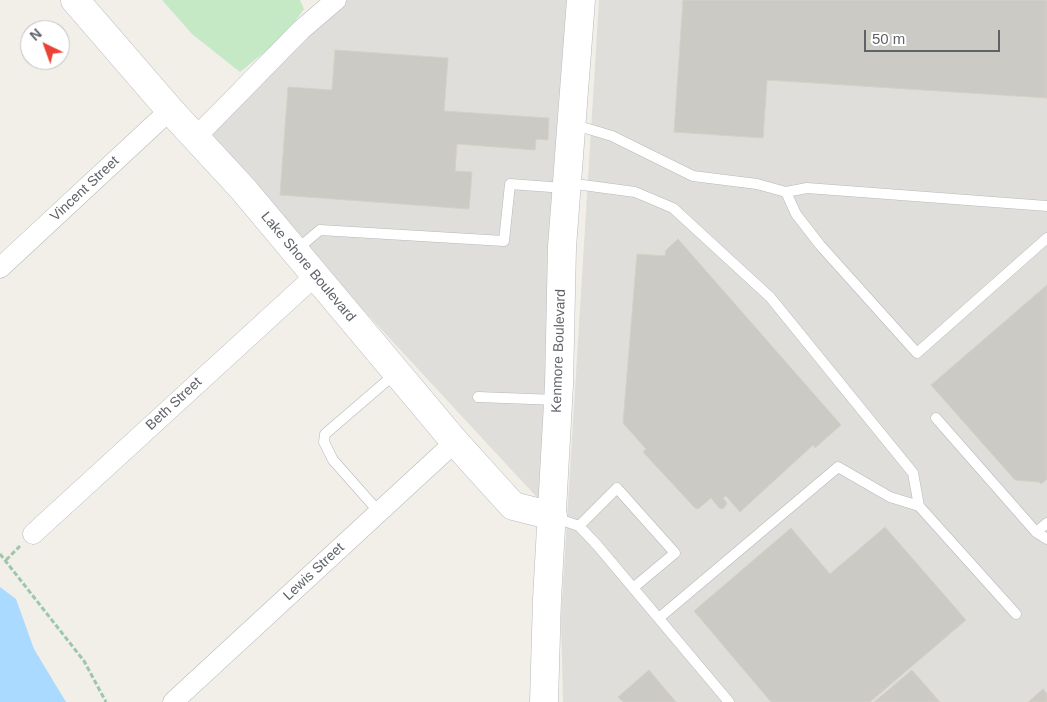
<!DOCTYPE html>
<html>
<head>
<meta charset="utf-8">
<style>
	body { margin:0 }
	#map { position:relative; width:1047px; height:702px; overflow:hidden; background:#f1efe8; font-family:Helvetica,sans-serif }
	canvas { display:block }
	.north { position:absolute; left:20px; top:20px; width:50px; height:50px; box-sizing:border-box; background:#fff; border:1px solid #bfc1c3; border-radius:50%; rotate:318deg; font-size:14px; font-weight:700; line-height:20px; text-align:center; color:#5f6368 }
	.north::after { content:''; display:block; margin:auto; width:18px; height:22px; background:#ea4335; clip-path:polygon(50% 0,100% 100%,50% 72%,0 100%) }
	.scale { position:absolute; left:864px; top:30px; width:136px; height:22px; box-sizing:border-box; border:2px solid #5f6368; border-top:0; padding-left:6px; font-size:15px; line-height:18px; white-space:nowrap; color:#5f6368; -webkit-text-stroke:4px #fff; paint-order:stroke }
</style>
</head>
<body>
<div id="map">
<canvas width="1047" height="702"></canvas>
<div class="north">N</div>
<div class="scale">50 m</div>
</div>
<script>
const g = document.querySelector('canvas').getContext('2d');
g.lineJoin = 'round';
function fill(path, color) { g.fillStyle = color; g.fill(path, 'evenodd'); }
const poly = rows => new Path2D(rows.map(r => 'M' + r).join(''));
function trace(path, color, width, dash) { g.strokeStyle = color; g.lineWidth = width; g.lineCap = dash ? 'butt' : 'round'; g.setLineDash(dash || []); g.stroke(path); }
function drawText(font, color, halo, rows, align = 'center') {
  g.font = font + ' Helvetica,sans-serif'; g.lineWidth = 4.5; g.setLineDash([]); g.textBaseline = 'middle'; g.strokeStyle = halo; g.fillStyle = color; for (const [text, x, y, turn = 0] of rows) {
    g.save(); g.translate(x, y); g.rotate((+turn || 0) * Math.PI / 180); g.textAlign = isNaN(turn) ? turn : align; if (halo) g.strokeText(text, 0, 0); g.fillText(text, 0, 0); g.restore();
  }
}
fill(poly([
	[347,0,568,0,544,505,205,139,305,36],
	[599,0,1047,0,1047,702,563,702,561,617]
]), '#e0deda');
fill(poly([
	[162,0,300,0,304,9,284,36,240,72,192,34]
]), '#c5e8c5');
fill(poly([
	[0,587,16,599,34,649,66,702,0,702]
]), '#aadaff');
const building = poly([
	[683,0,1047,0,1047,98,767,80,763,138,674,132,683,0],
	[335,50,448,58,444,111,549,118,548,140,536,139,535,150,457,144,455,171,472,172,469,209,280,195,288,87,332,90,335,50],
	[678,239,841,425,815,448,813,445,740,512,726,496,723,498,727,503,724,508,720,509,711,498,698,509,695,508,643,452,646,449,623,423,637,254,665,256,666,250,678,239],
	[1047,285,1047,479,1041,484,1039,482,1015,480,931,385,1047,285],
	[885,527,966,620,870,702,771,702,694,611,791,528,830,574,885,527],
	[649,670,676,702,623,702,618,697,649,670],
	[912,670,940,702,874,702,912,670],
	[1043,689,1047,694,1047,702,1028,702,1043,689]
]);
fill(building, '#cccac5');
trace(building, '#d6d1c6', 1);
const lane = poly([
	[572,124,612,136,693,176,757,184,786,192,807,188,1047,206],
	[568,183,635,192,673,208,770,297,913,473,919,506,1016,614],
	[786,192,796,214,820,245,917,353,1047,238],
	[296,250,320,230,504,241,510,184,565,188],
	[478,397,557,400],
	[936,418,1036,532,1047,539],
	[379,512,333,460,324,442,325,434,396,373],
	[553,517,579,526,597,545,729,702],
	[579,526,617,488,675,553,633,588],
	[1036,532,1047,523],
	[659,618,838,467,890,497,919,506]
]);
const street = poly([
	[195,138,301,30,336,0],
	[0,268,170,110],
	[33,534,316,275],
	[173,702,455,442]
]);
const secondary = poly([
	[75,0,170,110,243,189,455,442,513,506,553,516],
	[544,702,547,599,559,385,562,247,581,0]
]);
trace(lane, '#b5b8bc', 11);
trace(street, '#b5b8bc', 21);
trace(secondary, '#b6babf', 29);
trace(poly([
	[0,554,84,661,106,702],
	[6,560,20,546]
]), '#9cc7a9', 3, [5, 2.5]);
trace(lane, '#fff', 10);
trace(street, '#fff', 20);
trace(secondary, '#fff', 28);
drawText('14px', '#5f6368', '#fff', [
	["Vincent Street",85,189,-43],
	["Lake Shore Boulevard",308,267,50],
	["Kenmore Boulevard",559,351,-88],
	["Beth Street",174,404,-43],
	["Lewis Street",314,572,-43]
]);
</script>
</body>
</html>
